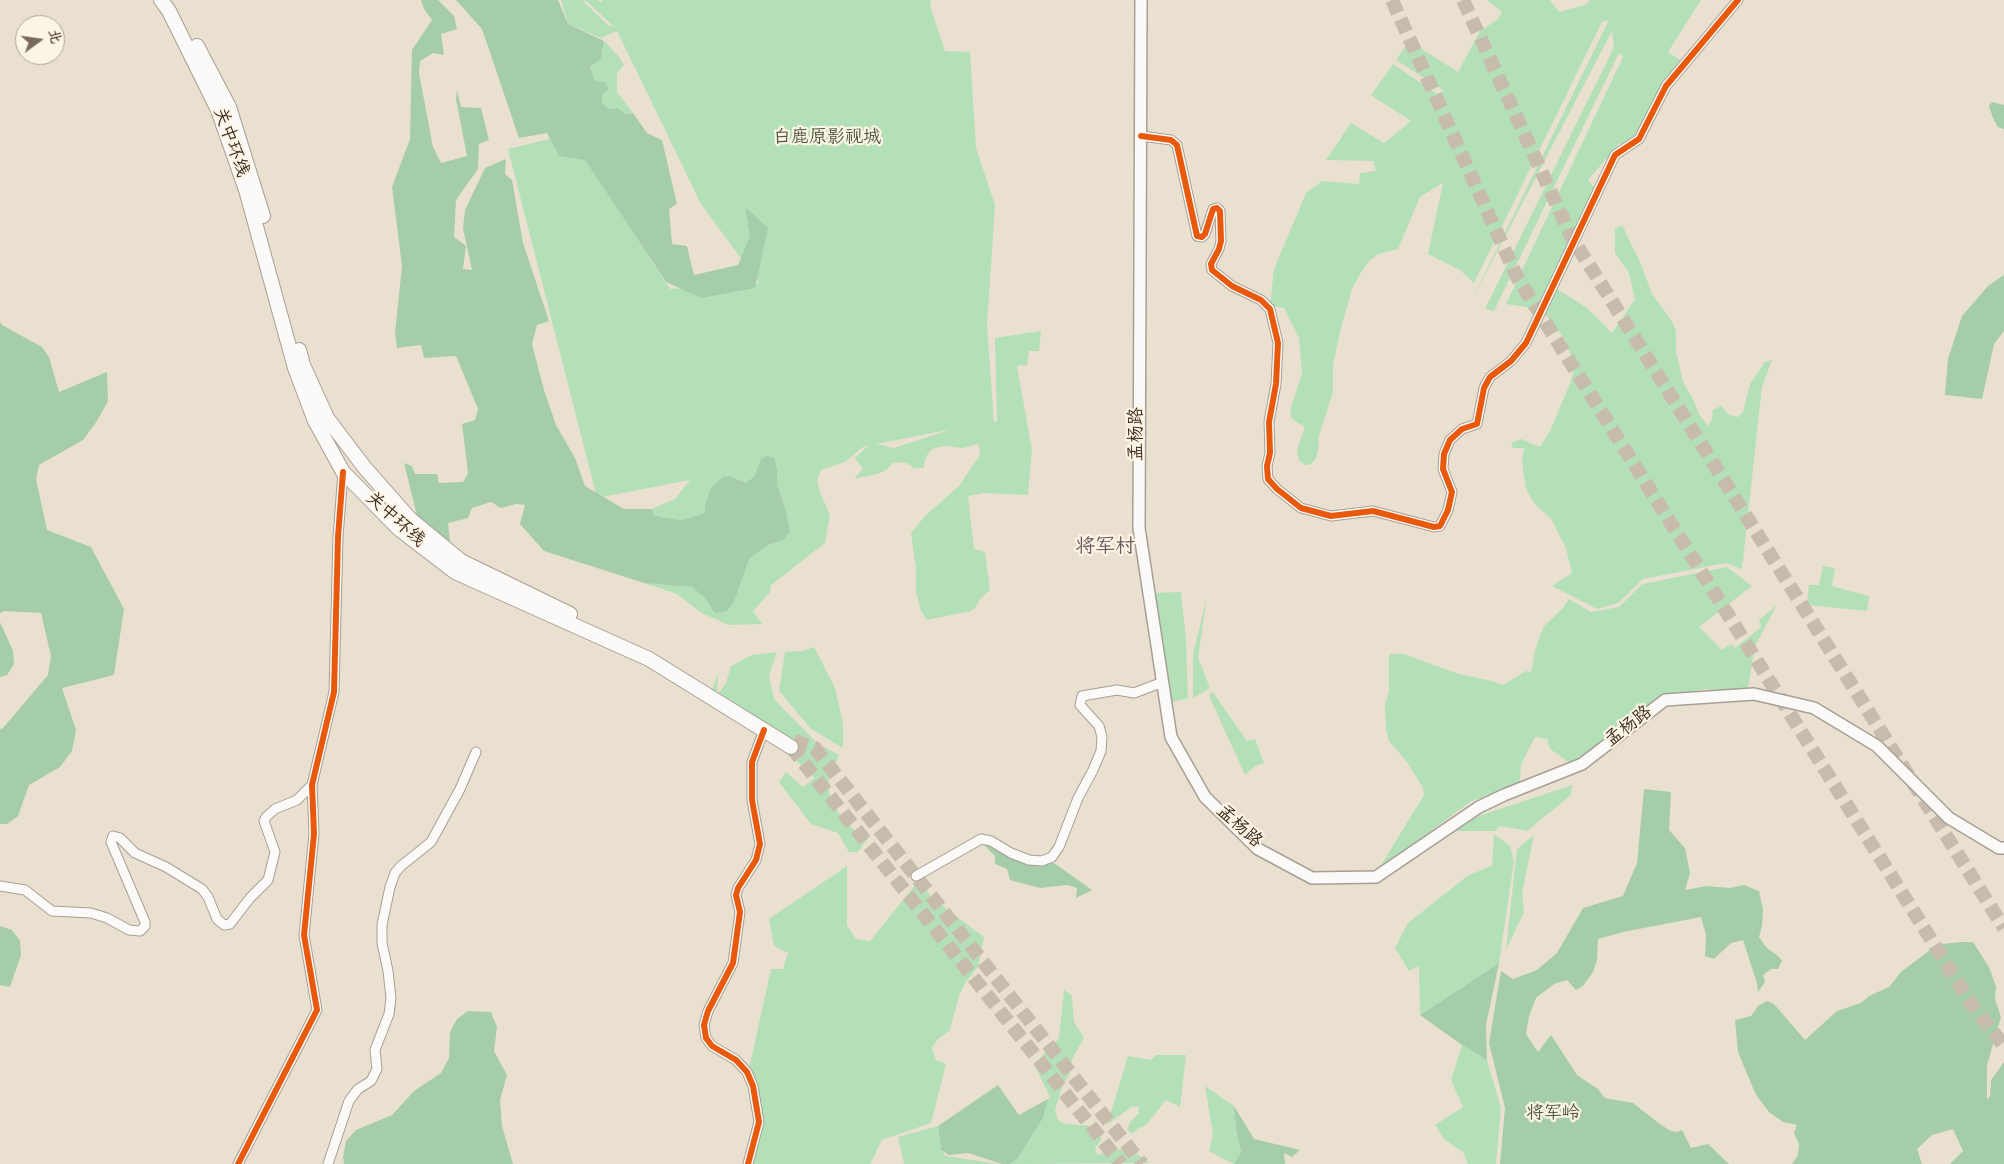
<!DOCTYPE html>
<html>
<head>
<meta charset="utf-8">
<style>
	body { margin:0 }
	#map { position:relative; width:2004px; height:1164px; overflow:hidden; background:#eae0d0; font-family:Dekko,"LXGW WenKai TC",sans-serif }
	canvas { display:block }
	.north { position:absolute; left:15px; top:15px; width:50px; height:50px; box-sizing:border-box; background:#fcf5e5; border:1px solid #afa495; border-radius:50%; rotate:76deg; font-size:14px; font-weight:700; line-height:20px; text-align:center; color:#3b2a1e }
	.north::after { content:''; display:block; margin:auto; width:18px; height:22px; background:#786a5c; clip-path:polygon(50% 0,100% 100%,50% 72%,0 100%) }
</style>
</head>
<body>
<div id="map">
<canvas width="2004" height="1164"></canvas>
<div class="north">北</div>
</div>
<script>
const g = document.querySelector('canvas').getContext('2d');
g.lineJoin = 'round';
function fill(path, color) { g.fillStyle = color; g.fill(path, 'evenodd'); }
const poly = rows => new Path2D(rows.map(r => 'M' + r).join(''));
function trace(path, color, width, dash) { g.strokeStyle = color; g.lineWidth = width; g.lineCap = dash ? 'butt' : 'round'; g.setLineDash(dash || []); g.stroke(path); }
function drawText(font, color, halo, rows, align = 'center') {
  g.font = font + ' Dekko,"LXGW WenKai TC",sans-serif'; g.lineWidth = 4.5; g.setLineDash([]); g.textBaseline = 'middle'; g.strokeStyle = halo; g.fillStyle = color; for (const [text, x, y, turn = 0] of rows) {
    g.save(); g.translate(x, y); g.rotate((+turn || 0) * Math.PI / 180); g.textAlign = isNaN(turn) ? turn : align; if (halo) g.strokeText(text, 0, 0); g.fillText(text, 0, 0); g.restore();
  }
}
fill(poly([
	[561,0,585,0,584,2,608,25,614,27,585,0,597,0,602,3,602,0,931,0,930,6,945,51,970,52,976,148,995,205,987,325,994,423,997,421,995,338,1041,331,1039,351,1029,351,1027,365,1017,366,1032,450,1028,495,984,493,968,496,974,549,985,552,990,590,980,599,976,607,971,611,927,620,921,611,916,592,916,568,911,533,925,516,959,486,980,455,979,444,962,448,945,446,932,449,927,455,923,468,914,468,906,463,894,462,886,470,877,474,854,479,863,469,855,458,869,445,863,447,845,462,821,470,817,480,820,492,830,515,825,543,771,585,770,592,753,611,762,624,728,625,700,612,677,594,644,583,692,587,705,597,734,602,748,559,766,546,783,540,786,511,777,484,775,464,746,483,730,476,705,506,705,513,682,520,665,518,654,515,652,509,675,499,690,480,597,498,508,149,569,134,670,289,759,283,701,204,617,31,601,38,568,24],
	[949,430,894,448,876,444,948,430],
	[1487,0,1550,0,1559,12,1585,5,1590,0,1701,0,1668,52,1689,66,1666,93,1628,151,1620,143,1588,180,1600,195,1554,287,1587,308,1612,333,1635,299,1629,273,1615,253,1615,229,1622,225,1641,264,1652,294,1672,321,1676,331,1676,351,1683,382,1693,399,1699,414,1708,426,1712,419,1713,410,1721,406,1729,415,1738,417,1743,412,1750,384,1765,362,1772,360,1762,387,1742,569,1726,563,1643,579,1618,603,1597,609,1552,586,1572,573,1566,548,1551,519,1534,503,1526,489,1522,461,1524,448,1513,448,1511,443,1521,439,1540,447,1550,431,1570,384,1573,373,1572,360,1566,341,1546,315,1526,307,1506,304,1623,57,1619,53,1494,311,1485,309,1614,47,1612,31,1470,304,1609,20,1602,22,1474,283,1460,270,1428,254,1443,183,1420,197,1398,249,1379,254,1370,260,1360,274,1352,289,1340,332,1333,365,1333,392,1319,436,1318,450,1316,459,1309,465,1305,465,1299,460,1297,450,1305,427,1292,419,1290,411,1302,373,1299,338,1284,308,1270,306,1274,269,1306,193,1322,181,1359,184,1360,173,1376,171,1373,161,1326,160,1351,123,1384,143,1411,121,1371,95,1393,64,1437,94,1443,90,1396,60,1409,41,1458,72,1480,31,1498,19,1502,12],
	[604,41,619,57,624,65,617,73,617,92,633,113,625,114,618,108,609,109,602,103,601,94,608,90,595,81,590,67,601,59],
	[1823,566,1835,568,1832,586,1869,596,1867,611,1807,605,1809,585,1819,585],
	[1727,567,1752,586,1699,627,1722,650,1731,644,1735,648,1761,627,1759,620,1777,605,1755,646,1747,693,1705,689,1674,696,1573,765,1550,749,1547,739,1535,737,1521,765,1520,784,1470,802,1378,870,1424,795,1423,788,1407,762,1389,741,1386,730,1385,705,1389,691,1389,654,1404,654,1459,674,1492,681,1503,685,1526,671,1531,672,1535,650,1544,626,1563,608,1569,599,1591,612,1619,607,1642,584],
	[1181,592,1186,640,1188,699,1167,702,1152,593],
	[1207,597,1198,658,1210,688,1193,698,1193,654],
	[814,647,835,688,843,724,843,748,811,729,779,691,785,652,802,651],
	[777,652,769,676,774,699,817,743,839,755,829,779,829,793,836,809,846,822,859,834,869,837,858,852,849,852,838,833,811,824,779,782,786,772,803,787,815,778,776,742,710,695,718,673,717,695,726,683,731,666,752,655],
	[1212,691,1247,741,1255,739,1264,763,1255,766,1245,775,1209,696],
	[1572,785,1571,795,1527,831,1500,826,1495,831,1454,831,1479,816],
	[1494,834,1510,846,1514,861,1499,963,1420,1015,1419,966,1409,971,1395,948,1408,923,1466,877,1492,865],
	[1534,835,1522,893,1524,912,1506,950,1517,849],
	[847,866,847,925,856,939,870,941,920,879,931,897,984,937,978,967,965,983,959,996,950,1030,938,1039,932,1048,936,1060,946,1064,931,1123,882,1140,870,1164,752,1164,761,1135,763,1116,749,1069,771,969,783,969,788,953,774,946,769,919],
	[1064,990,1072,996,1074,1022,1084,1038,1072,1059,1069,1076,1064,1082,1055,1110,1058,1120,1064,1124,1094,1126,1102,1139,1095,1148,1097,1155,1116,1149,1133,1151,1150,1163,1010,1164,1018,1158,1043,1118,1048,1099,1050,1097,1034,1064,1059,1038],
	[1462,1045,1487,1060,1501,1108,1496,1164,1468,1164,1463,1152,1444,1139,1435,1125,1463,1107,1451,1080],
	[1156,1055,1186,1055,1180,1107,1166,1100,1146,1125,1137,1129,1133,1134,1127,1130,1130,1122,1139,1113,1138,1106,1131,1107,1107,1125,1128,1056,1151,1060],
	[1205,1086,1234,1106,1236,1129,1241,1152,1234,1164,1209,1151,1213,1134],
	[938,1126,941,1150,946,1156,998,1164,904,1164,898,1137]
]), '#b4e0b8');
fill(poly([
	[421,0,438,0,454,16,457,29,441,34,444,55,433,53,420,61,419,73,433,147,441,163,467,156,456,99,457,90,461,107,481,108,489,140,479,144,478,169,456,200,454,237,466,246,463,269,472,270,463,228,465,210,485,168,506,159,505,174,512,180,523,243,549,321,537,325,532,344,544,390,556,425,575,458,585,486,624,509,652,509,654,515,665,518,682,520,705,513,705,506,711,488,723,477,730,476,746,483,755,476,761,459,767,456,774,458,777,469,777,484,786,511,790,532,783,540,766,546,749,559,734,602,727,611,715,613,705,598,692,587,644,583,544,551,520,524,525,505,516,504,501,508,491,502,472,508,468,518,448,523,450,543,422,536,404,463,412,466,415,474,437,474,439,483,463,482,468,473,462,424,475,420,478,409,456,356,424,358,421,345,397,348,395,333,402,266,392,187,410,139,412,50,432,20,424,9],
	[456,0,558,0,568,24,604,41,601,59,590,67,595,81,605,82,609,90,602,94,602,103,609,109,618,108,625,114,633,113,647,133,662,140,677,204,669,209,672,244,687,246,694,275,738,265,750,236,745,207,768,228,755,288,701,298,666,282,585,160,559,156,547,133,519,138,482,29],
	[1992,102,2004,105,2004,129,1998,127,1993,118,1989,106],
	[2004,275,2004,331,1994,344,1982,399,1945,395,1948,359,1962,316,1988,286],
	[0,322,2,325,42,347,49,357,59,392,107,372,108,401,97,421,83,440,39,465,36,479,47,530,91,547,124,609,114,675,62,688,76,730,72,751,60,767,29,785,18,816,7,824,0,824,0,729,3,728,48,675,51,656,41,613,4,611,0,613],
	[0,622,13,651,14,664,7,675,0,677],
	[1644,789,1671,792,1669,830,1685,848,1690,873,1685,890,1706,886,1730,888,1744,885,1759,891,1763,910,1762,926,1759,937,1766,947,1779,957,1782,961,1778,969,1771,969,1763,975,1765,982,1758,992,1757,983,1743,940,1731,943,1714,959,1705,956,1706,935,1701,917,1623,932,1598,939,1597,960,1593,972,1583,986,1576,990,1567,980,1554,984,1536,998,1529,1016,1526,1034,1538,1052,1551,1035,1577,1075,1598,1089,1605,1098,1633,1103,1661,1125,1671,1131,1677,1132,1682,1130,1691,1148,1708,1144,1729,1164,1500,1164,1505,1108,1489,1043,1501,971,1513,979,1537,970,1557,953,1583,908,1623,896,1637,863],
	[983,844,988,844,1028,864,1054,863,1092,890,1076,898,1077,888,1067,885,1040,888,1010,880,1007,869,995,864,995,856],
	[0,926,12,930,20,941,21,955,10,987,0,985],
	[1961,942,1973,942,1989,967,1996,987,1995,999,2001,1017,1987,1065,1987,1099,1990,1097,1991,1080,2004,1062,2004,1164,1950,1164,1963,1151,1953,1129,1932,1135,1917,1149,1922,1164,1792,1164,1798,1155,1799,1144,1794,1133,1797,1125,1783,1122,1769,1112,1756,1095,1738,1052,1735,1020,1751,1016,1758,1006,1767,1001,1774,1004,1805,1040,1837,1011,1861,1003,1869,996,1889,987,1901,972,1930,950,1942,944],
	[1499,963,1486,1025,1487,1060,1462,1045,1420,1015],
	[468,1011,491,1012,497,1027,494,1051,507,1075,500,1100,502,1126,513,1164,344,1164,343,1157,346,1141,356,1130,392,1115,414,1091,441,1073,449,1058,450,1032,457,1019],
	[998,1085,1019,1115,1048,1099,1043,1118,1018,1158,1010,1164,1002,1164,968,1153,949,1155,941,1150,938,1126],
	[1234,1106,1254,1139,1300,1150,1292,1157,1284,1153,1285,1164,1234,1164,1241,1152,1236,1129]
]), '#a5cdaa');
trace(poly([
	[1392,0,1517,277,1972,1005,2004,1046],
	[1463,0,1571,236,2004,928],
	[794,741,815,748,1142,1164],
	[791,747,1121,1164]
]), '#c7bcac', 14, [14, 7]);
const minor = poly([
	[1141,136,1171,140,1177,145,1197,236,1202,237,1205,234,1213,209,1217,208,1220,211,1221,241,1219,249,1211,264,1212,270,1232,286,1261,300,1270,309,1278,343,1276,384,1269,422,1270,453,1267,466,1268,479,1277,489,1301,508,1331,516,1373,511,1434,527,1440,526,1448,510,1452,492,1443,469,1444,454,1450,440,1462,429,1477,424,1484,388,1490,377,1511,361,1526,343,1615,155,1639,139,1666,86,1738,0],
	[916,876,981,839,991,841,1011,853,1029,860,1042,861,1052,857,1059,847,1078,798,1093,770,1101,751,1102,737,1099,726,1080,705,1082,696,1117,690,1134,693,1163,682],
	[0,886,25,890,52,911,91,913,107,918,129,930,140,931,145,926,145,922,111,842,113,836,120,838,135,853,166,867,202,889,208,897,217,919,224,925,230,924,250,898,268,880,275,852,264,821,266,817,275,809,297,800,312,785],
	[238,1164,317,1010,304,935,314,834,312,785,334,692,338,537,343,472],
	[328,1164,349,1101,358,1089,371,1081,377,1069,375,1050,389,1014,391,998,388,971,382,943,382,925,390,887,395,873,401,866,431,842,460,789,476,752],
	[748,1164,759,1122,753,1086,747,1072,736,1060,712,1046,706,1038,704,1025,708,1011,733,963,740,912,736,895,738,888,756,860,760,844,752,800,752,762,764,730]
]);
const major = poly([
	[1141,0,1139,528,1171,737,1205,797,1258,849,1312,878,1376,877,1479,807,1504,795,1582,764,1665,700,1754,694,1814,708,1877,746,1949,818,1999,848,2004,848]
]);
const highway = poly([
	[161,0,169,11,218,110,246,190,295,368,315,421,343,472,399,529,455,572,649,659,791,747],
	[197,46,229,107,263,216],
	[299,350,303,365,327,418,365,468,410,519,461,561,570,614]
]);
trace(minor, '#a79f95', 11);
trace(major, '#a79f95', 14);
trace(highway, '#a79f95', 16);
trace(minor, '#fcfaf8', 9);
trace(major, '#fcfaf8', 11);
trace(highway, '#fcfaf8', 14);
trace(poly([
	[1141,136,1171,140,1177,145,1197,236,1202,237,1205,234,1213,209,1217,208,1220,211,1221,241,1219,249,1211,264,1212,270,1232,286,1261,300,1270,309,1278,343,1276,384,1269,422,1270,453,1267,466,1268,479,1277,489,1301,508,1331,516,1373,511,1434,527,1440,526,1448,510,1452,492,1443,469,1444,454,1450,440,1462,429,1477,424,1484,388,1490,377,1511,361,1526,343,1615,155,1639,139,1666,86,1738,0],
	[238,1164,317,1010,304,935,314,834,312,785,334,692,338,537,343,472],
	[748,1164,759,1122,753,1086,747,1072,736,1060,712,1046,706,1038,704,1025,708,1011,733,963,740,912,736,895,738,888,756,860,760,844,752,800,752,762,764,730]
]), '#e8590c', 6);
drawText('18px', '#4e5840', '#fcf5e5', [
	["白鹿原影视城",827,140],
	["将军岭",1553,1116]
]);
drawText('18px', '#3b2a1e', '#fcf5e5', [
	["关中环线",229,143,70],
	["孟杨路",1139,434,-90],
	["关中环线",394,521,42],
	["孟杨路",1630,728,-38],
	["孟杨路",1238,828,42]
]);
drawText('20px', '#6a565d', '#fcf5e5', [
	["将军村",1105,549]
]);
</script>
</body>
</html>
